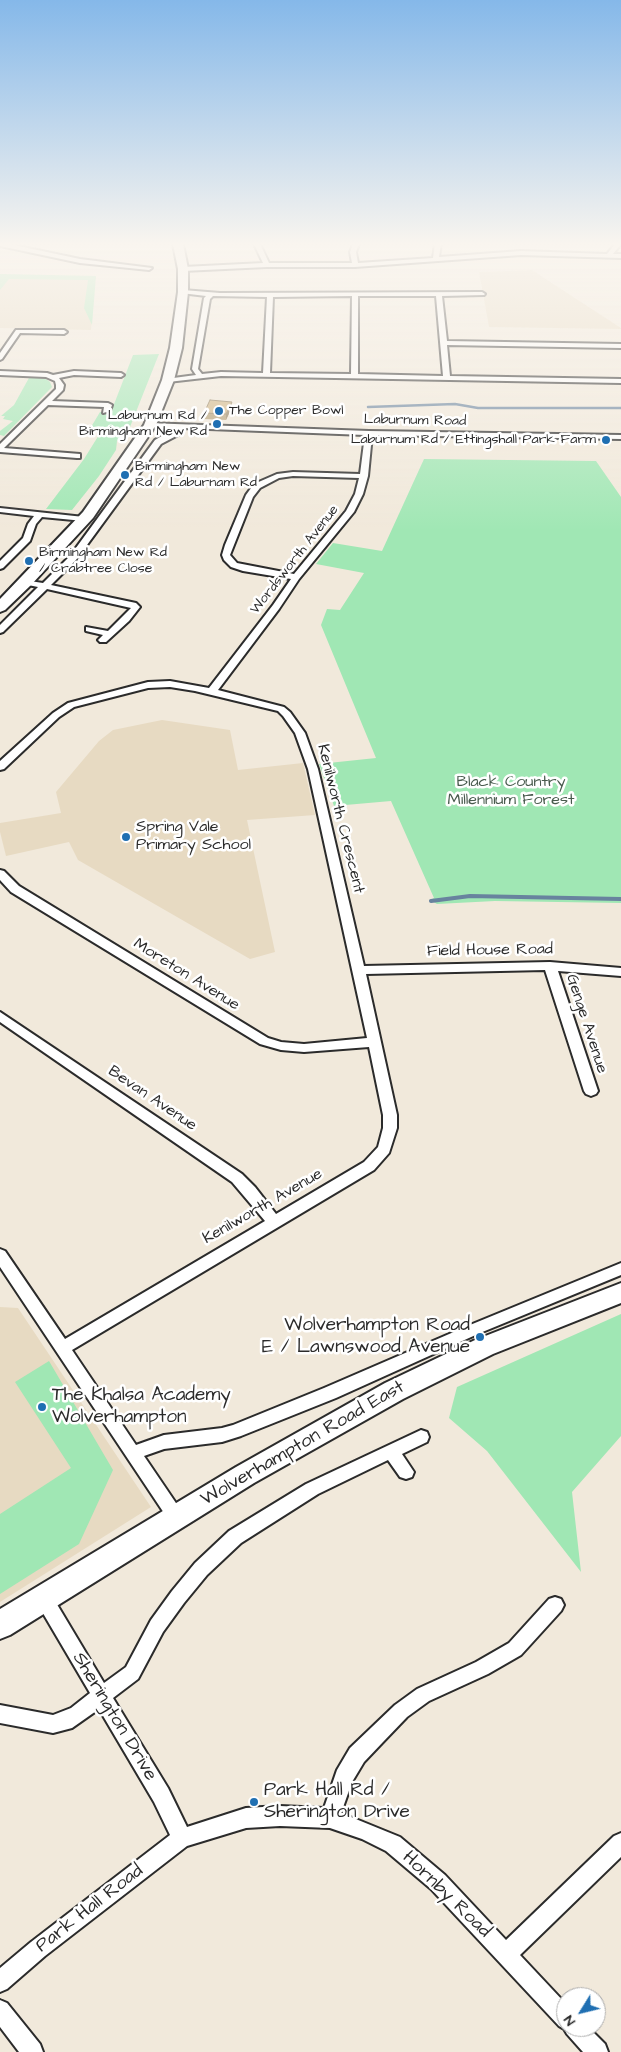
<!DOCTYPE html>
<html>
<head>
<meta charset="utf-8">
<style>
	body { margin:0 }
	#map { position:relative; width:621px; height:2052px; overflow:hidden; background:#f1e9db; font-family:"Architects Daughter",sans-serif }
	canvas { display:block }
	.north { position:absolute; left:556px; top:1987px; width:50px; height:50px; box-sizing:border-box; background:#fff; border:1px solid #aaa; border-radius:50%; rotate:234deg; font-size:14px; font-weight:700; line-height:20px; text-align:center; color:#2b2b2b }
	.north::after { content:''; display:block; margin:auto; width:18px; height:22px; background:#1f6fb2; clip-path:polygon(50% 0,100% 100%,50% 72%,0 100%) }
</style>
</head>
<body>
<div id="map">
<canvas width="621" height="2052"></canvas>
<div class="north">N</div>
</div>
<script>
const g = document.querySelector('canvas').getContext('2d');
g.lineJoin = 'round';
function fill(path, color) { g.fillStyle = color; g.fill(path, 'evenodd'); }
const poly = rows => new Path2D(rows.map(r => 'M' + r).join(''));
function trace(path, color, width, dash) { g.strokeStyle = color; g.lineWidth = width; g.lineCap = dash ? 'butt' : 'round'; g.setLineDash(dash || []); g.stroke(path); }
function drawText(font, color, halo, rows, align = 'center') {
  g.font = font + ' "Architects Daughter",sans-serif'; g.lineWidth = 5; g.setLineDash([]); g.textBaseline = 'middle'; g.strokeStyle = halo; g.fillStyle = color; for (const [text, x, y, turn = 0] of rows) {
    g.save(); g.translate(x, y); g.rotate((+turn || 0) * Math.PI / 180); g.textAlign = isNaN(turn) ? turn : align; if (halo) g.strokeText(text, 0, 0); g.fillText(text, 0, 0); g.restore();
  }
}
fill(poly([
	[532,270,621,328,621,329,489,327,479,272],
	[0,274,96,276,91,330,0,328],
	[162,720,230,730,238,770,303,763,315,815,247,820,275,952,250,959,78,860,69,842,6,856,0,832,0,823,61,813,56,792,99,741,113,730],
	[0,1307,18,1308,151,1507,0,1602]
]), '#e7dac2');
fill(poly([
	[0,274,96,276,92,325,84,308,88,280,9,279,0,290],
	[159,354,130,427,117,441,116,450,99,476,72,510,46,509,84,459,102,430,91,427,100,412,111,412,133,355],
	[30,376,46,379,50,382,52,387,4,436,0,435,0,431,13,421,3,419,5,416,1,416,14,405],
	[424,459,596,461,621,497,621,903,495,901,437,904,430,900,434,898,391,801,334,806,319,764,376,758,321,625,327,609,340,610,364,573,316,564,333,543,382,551],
	[621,1314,621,1436,572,1492,581,1572,487,1451,449,1418,457,1387],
	[49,1361,113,1470,79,1544,0,1594,0,1514,71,1468,15,1382]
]), '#a0e7b4');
trace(poly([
	[368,407,455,404,478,408,621,408]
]), '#68839e', 2.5);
trace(poly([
	[431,901,470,896,621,899]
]), '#68839e', 4);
const minor = poly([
	[0,244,9,244,80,259,152,268,149,270,80,263,0,246,0,244],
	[254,244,260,244,269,263,352,263,350,252,353,244,359,244,356,252,358,263,433,258,435,244,441,244,439,257,521,251,607,254,615,244,621,244,613,254,621,254,621,258,521,255,355,267,267,267,183,271,180,269,183,267,263,263,254,244],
	[183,290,220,293,482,292,485,294,484,295,442,296,447,341,621,344,621,348,447,345,450,376,621,379,621,383,221,376,168,382,166,381,166,379,196,375,192,369,204,298,206,296,181,293,180,292,183,290],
	[213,296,267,297,263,373,221,372,202,374,198,369,210,299,213,296],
	[352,296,351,374,270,373,273,297,352,296],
	[358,296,436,296,443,376,358,374,358,296],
	[16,330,64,330,67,332,64,334,20,333,2,359,0,360,0,353,16,330],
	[0,371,47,373,53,375,74,371,121,373,124,375,121,377,74,375,59,378,64,385,63,390,52,401,108,403,112,405,110,411,103,413,104,407,48,405,4,448,80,454,80,458,77,458,0,452,0,444,56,389,56,385,55,381,46,377,0,375,0,371],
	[147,423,369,431,621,435,621,439,372,435,368,476,363,494,354,512,299,579,279,609,218,690,284,707,290,712,305,733,318,769,364,966,550,962,621,968,621,976,558,971,598,1091,596,1094,591,1096,586,1094,584,1091,545,970,366,974,397,1115,397,1128,389,1153,374,1170,72,1350,136,1445,164,1435,222,1428,233,1425,324,1388,470,1325,621,1263,621,1275,480,1333,336,1398,241,1436,222,1442,164,1449,144,1456,182,1512,184,1517,182,1522,176,1525,170,1522,0,1267,0,1249,5,1251,65,1339,265,1221,232,1182,0,1022,0,1012,242,1174,255,1187,276,1214,364,1162,378,1147,383,1128,383,1115,369,1047,304,1052,281,1050,260,1044,11,892,0,880,0,870,4,871,19,886,268,1038,281,1042,304,1044,367,1038,308,769,295,733,283,716,278,711,195,691,170,687,148,688,74,707,59,717,4,769,0,770,0,761,53,713,68,703,148,682,170,681,209,688,273,605,291,579,243,571,231,567,224,560,222,555,225,545,246,495,254,484,277,474,293,472,360,474,365,435,183,428,180,434,161,444,76,560,51,585,136,603,140,607,129,621,106,642,100,642,98,640,103,635,86,631,86,627,108,631,131,608,47,589,3,632,0,633,0,625,38,587,23,584,23,580,43,583,70,556,155,440,175,428,150,427,146,425,147,423],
	[293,476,359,478,355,494,346,511,294,574,237,563,230,555,253,497,260,488,279,478,293,476],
	[0,508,84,517,88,519,84,521,42,517,36,524,30,541,3,568,0,569,0,561,23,538,28,524,34,516,0,512,0,508],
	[421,1430,427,1432,429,1437,427,1442,402,1454,414,1472,412,1477,406,1479,400,1477,388,1460,318,1494,241,1543,207,1575,184,1603,163,1632,138,1679,113,1698,168,1788,187,1827,246,1808,280,1806,324,1808,337,1770,350,1748,395,1705,417,1689,476,1662,509,1643,549,1599,555,1597,561,1599,564,1605,561,1611,521,1655,488,1674,429,1701,407,1717,383,1742,364,1762,352,1782,341,1813,400,1837,445,1875,506,1940,614,1836,621,1833,621,1857,520,1955,566,2004,566,2027,588,2027,605,2044,608,2052,583,2052,567,2034,564,2029,559,2026,431,1889,386,1851,362,1839,330,1828,280,1826,246,1828,187,1846,45,1956,7,1989,0,1992,0,1968,31,1942,170,1835,154,1802,99,1709,72,1728,53,1733,0,1723,0,1705,53,1715,71,1708,90,1693,37,1603,34,1597,37,1591,43,1589,49,1591,104,1683,126,1667,151,1620,172,1591,195,1563,229,1531,306,1484,421,1430],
	[0,2000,7,2003,40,2044,43,2052,19,2052,0,2027,0,2000]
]);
const primary = poly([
	[621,1283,621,1303,493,1354,403,1399,254,1483,10,1635,0,1639,0,1609,236,1467,385,1383,475,1340,621,1283]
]);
const trunk = poly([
	[173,244,183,244,188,269,188,292,182,348,174,380,156,425,93,518,31,585,5,610,0,612,0,599,83,512,144,425,162,380,170,348,178,292,178,269,173,244]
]);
trace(minor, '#2b2b2b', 4);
trace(primary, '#2b2b2b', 4);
trace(trunk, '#2b2b2b', 4);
fill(minor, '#fff');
fill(primary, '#fff');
fill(trunk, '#fff');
fill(poly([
	[232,407,226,420,204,419,204,413]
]), '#b39d73');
fill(poly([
	[232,402,232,407,226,420,226,414]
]), '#927f5e');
const building = poly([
	[210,400,232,402,226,414,204,413,210,400]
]);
fill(building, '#d0b686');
trace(building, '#927f5e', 1);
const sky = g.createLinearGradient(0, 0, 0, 531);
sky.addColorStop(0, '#85b8e9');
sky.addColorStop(0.46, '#f9f5ef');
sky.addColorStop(1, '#f9f5ef00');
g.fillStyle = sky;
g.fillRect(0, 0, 621, 531);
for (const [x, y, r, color] of [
	[219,411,5,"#1f6fb2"],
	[217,424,5,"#1f6fb2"],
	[606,440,5,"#1f6fb2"],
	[125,475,5,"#1f6fb2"],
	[29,561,5,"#1f6fb2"],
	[126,837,5,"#1f6fb2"],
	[480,1337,5,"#1f6fb2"],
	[42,1407,5,"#1f6fb2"],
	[254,1802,5,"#1f6fb2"]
]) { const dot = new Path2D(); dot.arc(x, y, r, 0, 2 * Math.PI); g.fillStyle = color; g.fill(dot); trace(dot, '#fff', 2); }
drawText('14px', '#2b2b2b', '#fff', [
	["The Copper Bowl",229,411],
	["Laburnum Rd /",207,416,"right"],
	["Birmingham New Rd",207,432,"right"],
	["Laburnum Rd / Ettingshall Park Farm",596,440,"right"],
	["Birmingham New",135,467],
	["Rd / Laburnam Rd",135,483],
	["Birmingham New Rd",39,553],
	["/ Crabtree Close",39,569]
], 'left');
drawText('14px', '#2b2b2b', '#fff', [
	["Laburnum Road",415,421,1],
	["Wordsworth Avenue",295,560,-52]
]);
drawText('16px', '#485a4d', '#fff', [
	["Black Country",511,783],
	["Millennium Forest",511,801]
]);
drawText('16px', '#2b2b2b', '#fff', [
	["Kenilworth Crescent",340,819,76],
	["Field House Road",490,951,-1],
	["Moreton Avenue",186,975,32],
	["Genge Avenue",586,1024,72],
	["Bevan Avenue",152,1099,34],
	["Kenilworth Avenue",263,1207,-30]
]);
drawText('16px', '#2b2b2b', '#fff', [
	["Spring Vale",136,828],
	["Primary School",136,846]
], 'left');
drawText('19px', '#2b2b2b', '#fff', [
	["Wolverhampton Road",470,1326,"right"],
	["E / Lawnswood Avenue",470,1348,"right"],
	["The Khalsa Academy",52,1396],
	["Wolverhampton",52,1418],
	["Park Hall Rd /",264,1791],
	["Sherington Drive",264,1813]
], 'left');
drawText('19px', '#2b2b2b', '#fff', [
	["Wolverhampton Road East",303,1444,-30],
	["Sherington Drive",114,1717,59],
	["Hornby Road",446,1895,44],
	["Park Hall Road",90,1909,-38]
]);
</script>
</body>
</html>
